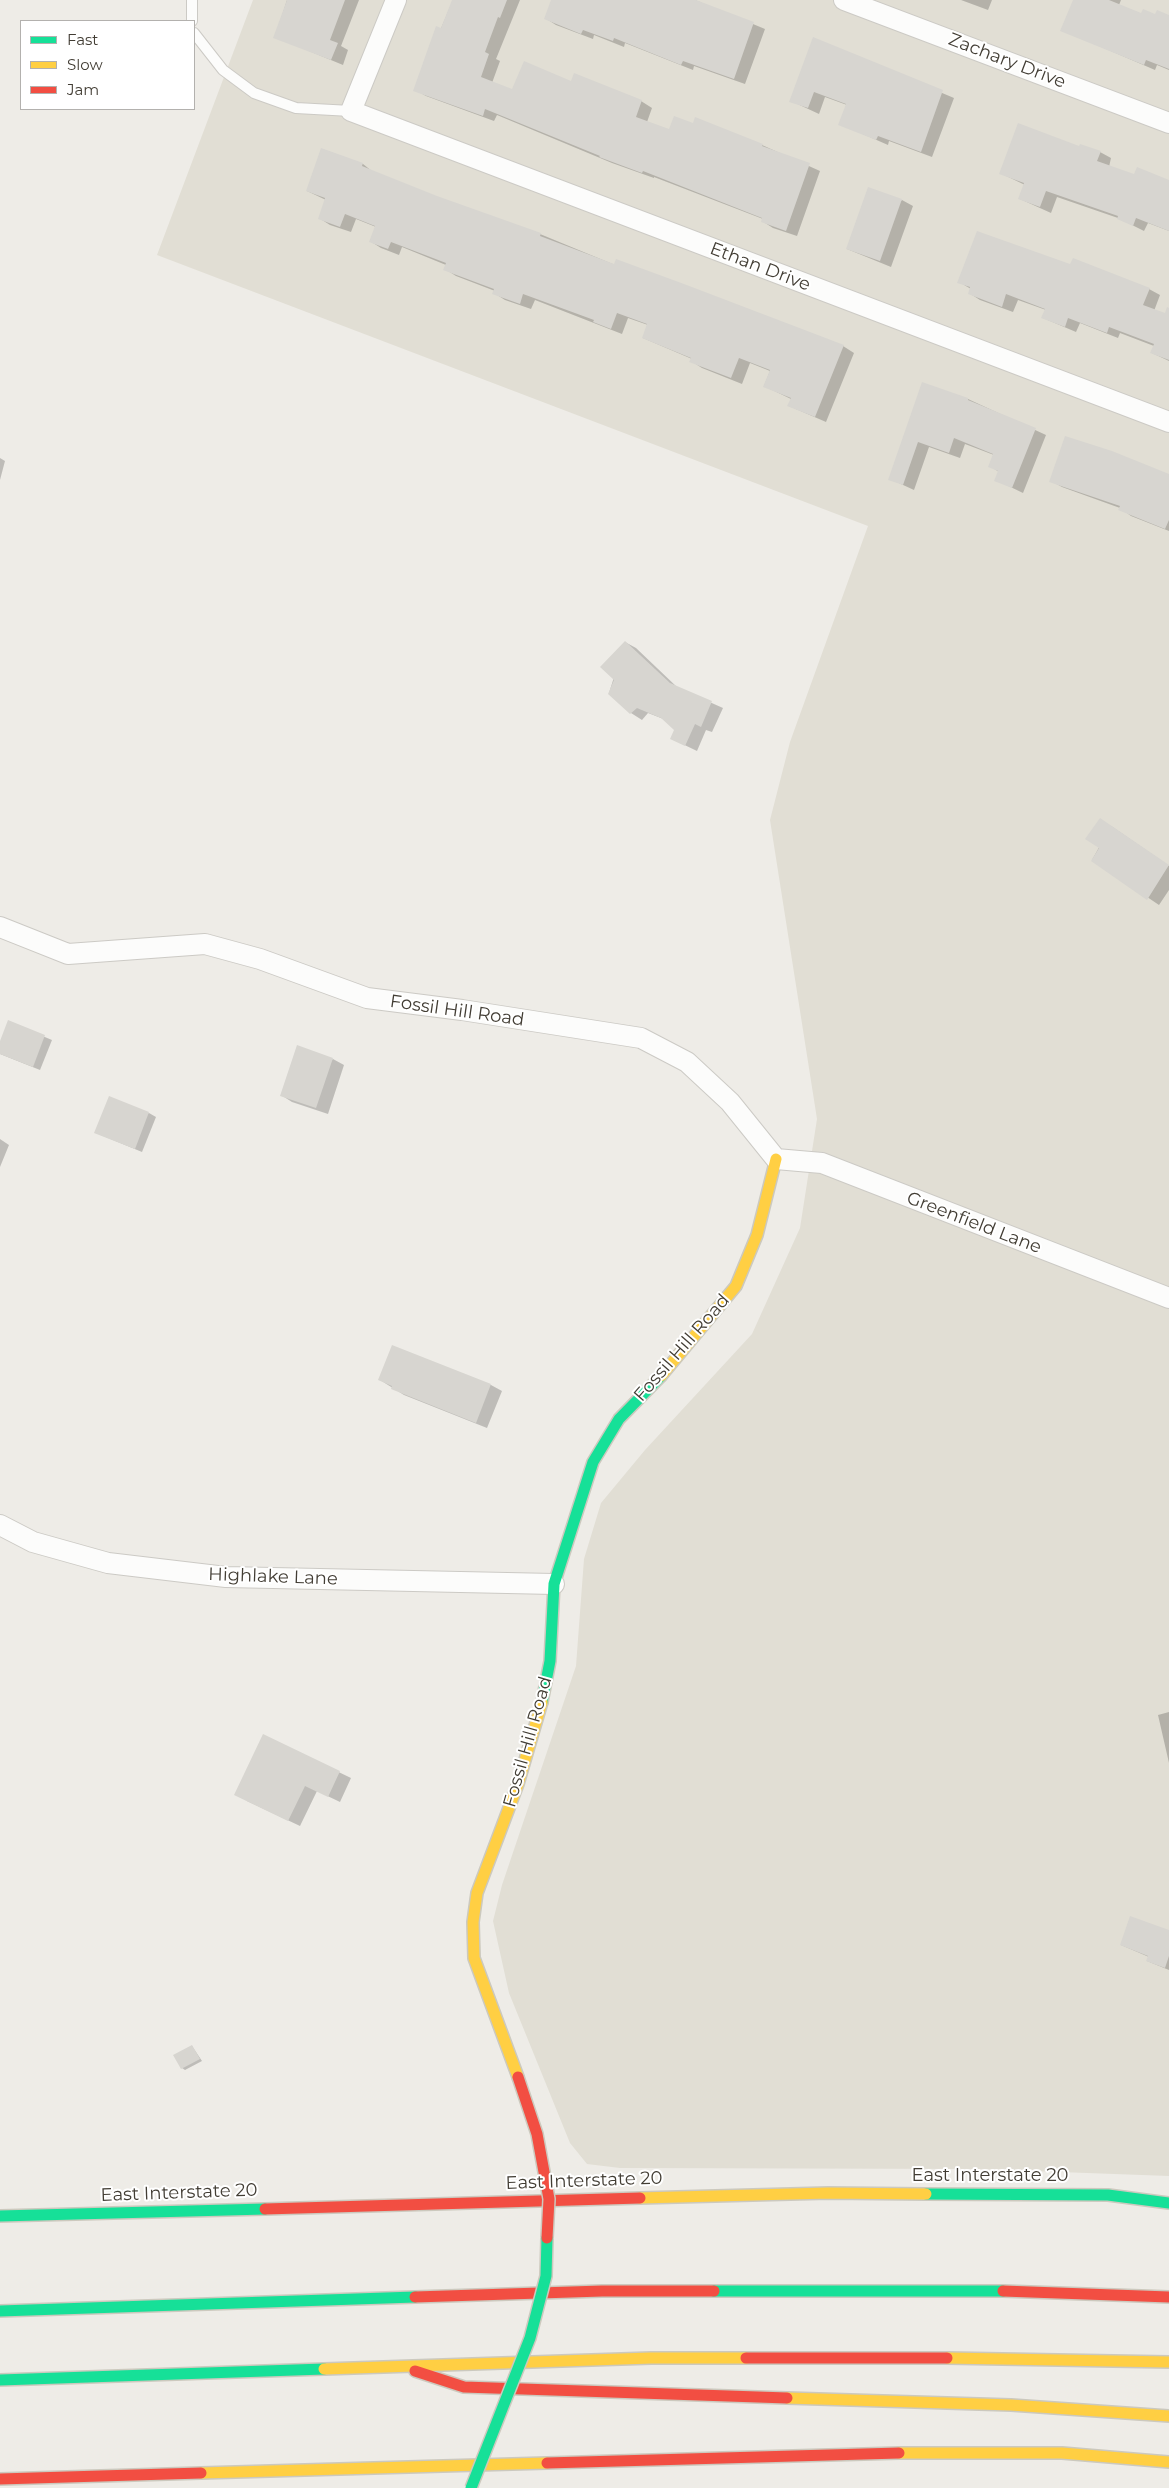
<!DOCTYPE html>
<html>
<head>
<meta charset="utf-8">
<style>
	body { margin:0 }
	#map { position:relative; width:1169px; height:2488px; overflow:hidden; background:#eeece7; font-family:Montserrat,sans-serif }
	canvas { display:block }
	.legend { position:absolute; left:20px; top:20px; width:175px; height:90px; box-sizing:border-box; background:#fff; border:1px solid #b3b1ae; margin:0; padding:6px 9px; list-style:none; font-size:15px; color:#423d34 }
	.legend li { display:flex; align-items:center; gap:10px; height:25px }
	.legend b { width:25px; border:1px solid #b3b1ae }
</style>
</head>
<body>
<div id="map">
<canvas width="1169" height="2488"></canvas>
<ul class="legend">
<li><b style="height:6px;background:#16e098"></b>Fast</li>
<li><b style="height:6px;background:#ffcf43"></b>Slow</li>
<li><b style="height:6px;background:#f24e42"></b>Jam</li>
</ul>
</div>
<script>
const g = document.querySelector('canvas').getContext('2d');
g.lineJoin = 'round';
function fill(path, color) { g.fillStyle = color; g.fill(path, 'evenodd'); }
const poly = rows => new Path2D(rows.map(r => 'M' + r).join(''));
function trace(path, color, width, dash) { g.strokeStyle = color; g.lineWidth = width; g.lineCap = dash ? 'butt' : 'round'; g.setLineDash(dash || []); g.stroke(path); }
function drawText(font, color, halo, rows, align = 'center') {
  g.font = font + ' Montserrat,sans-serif'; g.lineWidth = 4; g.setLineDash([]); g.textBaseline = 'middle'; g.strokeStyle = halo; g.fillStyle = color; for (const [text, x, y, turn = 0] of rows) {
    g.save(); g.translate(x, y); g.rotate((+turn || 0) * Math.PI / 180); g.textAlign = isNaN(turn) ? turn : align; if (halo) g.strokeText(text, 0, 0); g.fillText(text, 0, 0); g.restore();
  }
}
fill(poly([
	[253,0,1169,0,1169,2176,978,2169,620,2168,587,2164,570,2143,509,1993,493,1921,502,1885,576,1666,584,1559,601,1503,645,1450,752,1334,800,1228,817,1119,770,820,790,742,868,526,157,255]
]), '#e1ded4');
fill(poly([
	[287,0,359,0,341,46,348,50,343,65,275,37],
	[453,0,520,0,496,59,500,61,492,83,513,90,572,82,641,101,652,108,647,122,670,131,762,145,820,171,797,236,773,228,762,221,763,219,654,177,654,178,612,163,497,115,494,121,426,96,415,90],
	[553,0,695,0,765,29,745,84,694,66,693,70,625,43,624,47,594,35,593,39,556,25,545,18],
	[961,0,992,0,988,10],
	[1074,0,1121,0,1119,5,1142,14,1169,16,1169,70,1157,65,1155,70,1062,30],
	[814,39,954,98,932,157,889,141,888,145,840,124,847,105,825,97,819,114,791,101],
	[1080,147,1100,152,1111,158,1109,167,1135,176,1169,181,1169,231,1148,223,1144,231,1118,218,1057,197,1051,213,1020,199,1025,185,1000,173],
	[322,149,363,164,373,172,437,197,540,234,615,265,843,346,854,353,826,422,789,406,791,399,764,386,770,371,750,363,742,384,702,368,691,361,692,359,643,338,648,325,628,318,622,334,535,300,531,309,505,300,494,293,495,291,456,276,445,269,446,265,402,247,399,255,381,248,370,241,376,227,356,219,351,232,330,225,319,218,326,200,307,191],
	[902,200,913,206,891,267,847,249],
	[1071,266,1149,289,1160,295,1154,311,1169,316,1169,361,1152,353,1154,346,1120,333,1118,338,1080,323,1076,332,1043,318,1046,310,1018,300,1013,312,980,300,969,293,971,289,959,282],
	[923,384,968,399,1046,435,1023,493,996,480,999,472,990,466,994,455,965,444,960,458,929,447,914,490,890,479],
	[0,458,5,461,0,480],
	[1169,475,1169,531,1131,516,1120,508,1062,487,1051,481],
	[625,642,636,648,678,688,723,708,712,732,706,730,697,751,672,739,675,729,666,720,648,713,642,720,631,713,609,693],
	[1111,826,1169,866,1169,890,1159,905,1092,860],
	[9,1022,52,1040,40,1070,0,1054,0,1044],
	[333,1059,344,1065,328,1114,292,1102,281,1095],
	[149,1113,156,1117,142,1152,96,1133],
	[0,1139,9,1145,0,1167],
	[380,1380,491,1385,502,1391,487,1428,404,1395],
	[1169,1712,1169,1763,1158,1715],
	[264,1736,351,1778,340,1802,317,1791,300,1826,247,1801],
	[1169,1932,1169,1970,1147,1961,1149,1957,1121,1945],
	[192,2046,202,2061,185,2070,182,2068]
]), '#0003');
fill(poly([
	[287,0,345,0,330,40,338,43,331,60,273,38],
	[452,0,507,0,500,18,498,17,485,52,489,54,481,77,512,89,524,61,571,81,574,73,642,100,636,117,669,129,674,116,693,123,695,117,763,144,762,146,810,163,786,231,761,222,762,218,643,171,642,173,599,157,600,156,485,109,483,116,413,91,436,26,441,28],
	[551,0,696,0,754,22,734,79,683,61,681,65,614,38,613,41,583,30,581,34,544,19],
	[1073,0,1109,0,1141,13,1143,9,1155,14,1157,10,1169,15,1169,69,1146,60,1144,65,1060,31],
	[813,37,943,90,921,152,878,136,876,140,838,125,846,104,814,92,808,108,789,102],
	[1018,123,1079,146,1080,144,1101,151,1097,161,1134,174,1137,167,1169,180,1169,231,1136,218,1133,226,1117,219,1118,216,1046,191,1040,207,1018,199,1024,183,999,174],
	[321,148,363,163,362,166,437,196,541,233,540,236,614,264,616,259,684,284,844,345,815,417,787,406,791,398,763,387,770,370,739,358,731,378,689,362,691,358,642,338,647,324,617,313,611,329,593,322,594,320,523,294,520,304,492,294,494,289,443,270,446,263,391,242,388,249,369,242,375,226,345,214,340,227,318,219,325,198,306,191],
	[868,187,902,199,880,261,846,249],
	[977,231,1070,264,1073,258,1150,288,1143,305,1165,313,1167,307,1169,308,1169,360,1150,353,1154,344,1109,327,1107,333,1068,318,1065,327,1041,318,1045,309,1006,294,1002,307,968,294,970,287,957,283],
	[922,382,968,398,968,400,1036,428,1012,488,994,481,998,471,988,467,993,454,954,438,949,453,918,442,903,485,888,480],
	[1065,436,1112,451,1169,474,1169,520,1165,529,1118,510,1120,506,1049,482],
	[625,641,670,683,712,701,701,727,695,724,685,746,670,739,674,730,661,718,637,708,630,714,608,694,614,680,600,667],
	[1100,818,1169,865,1147,900,1091,861,1099,848,1085,839],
	[8,1020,45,1035,33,1067,0,1054,0,1041],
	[297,1045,333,1058,316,1108,280,1096],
	[109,1096,149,1112,135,1149,94,1133],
	[392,1345,491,1384,476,1423,391,1389,392,1386,378,1380],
	[263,1734,340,1771,328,1797,305,1786,288,1821,234,1795],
	[1130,1916,1169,1930,1169,1956,1165,1968,1146,1961,1148,1956,1120,1945],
	[192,2045,200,2059,181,2069,173,2055]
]), '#d7d5d0');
const lane = poly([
	[192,21,192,0],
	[194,33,223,70,254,93,296,108,351,111]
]);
const street = poly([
	[396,0,351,111,1169,422],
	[844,0,1169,123],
	[0,927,68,954,205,944,260,959,367,998,462,1010,641,1038,687,1062,730,1102,776,1159,822,1163,1169,1298],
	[0,1525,33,1542,108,1563,226,1577,554,1584]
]);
const fast = poly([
	[542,1702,550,1661,554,1584,593,1462,619,1419,661,1376],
	[926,2194,1108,2195,1169,2203],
	[0,2216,265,2209],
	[714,2291,1003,2291],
	[0,2311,415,2297],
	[0,2380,324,2369]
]);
const slow = poly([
	[661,1376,736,1286,757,1235,776,1159],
	[518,2077,474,1958,473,1922,477,1893,518,1784,542,1702],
	[640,2198,828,2193,926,2194],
	[947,2358,1169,2362],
	[324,2369,651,2358,746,2358],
	[787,2398,1011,2405,1169,2416],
	[899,2453,1062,2453,1169,2462],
	[201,2473,547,2463]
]);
const jam = poly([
	[265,2209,640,2198],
	[1003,2291,1169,2297],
	[415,2297,602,2291,714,2291],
	[746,2358,947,2358],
	[415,2371,464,2387,787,2398],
	[547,2463,899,2453],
	[0,2479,201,2473]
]);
trace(lane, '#cccac5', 12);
trace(street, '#cccac5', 22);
trace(fast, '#ccc9be', 14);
trace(slow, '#ccc9be', 14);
trace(jam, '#ccc9be', 14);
trace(lane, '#fcfcfb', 10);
trace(street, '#fcfcfb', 20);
trace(fast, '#16e098', 11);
trace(slow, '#ffcf43', 11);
trace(jam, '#f24e42', 11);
const fastBridge = poly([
	[471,2488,530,2338,546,2276,547,2238]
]);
const jamBridge = poly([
	[518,2077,537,2134,549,2199,547,2238]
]);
trace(fastBridge, '#ccc9be', 14, []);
trace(jamBridge, '#ccc9be', 14, []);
trace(fastBridge, '#16e098', 11);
trace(jamBridge, '#f24e42', 11);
drawText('18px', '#423d34', '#fff', [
	["Zachary Drive",1007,61,21],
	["Ethan Drive",760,267,21],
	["Fossil Hill Road",457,1011,8],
	["Greenfield Lane",974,1223,21],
	["Fossil Hill Road",682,1348,-49],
	["Highlake Lane",273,1577,2],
	["Fossil Hill Road",528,1742,-74],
	["East Interstate 20",990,2176],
	["East Interstate 20",584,2181,-2],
	["East Interstate 20",179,2193,-2]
]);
</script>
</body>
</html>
